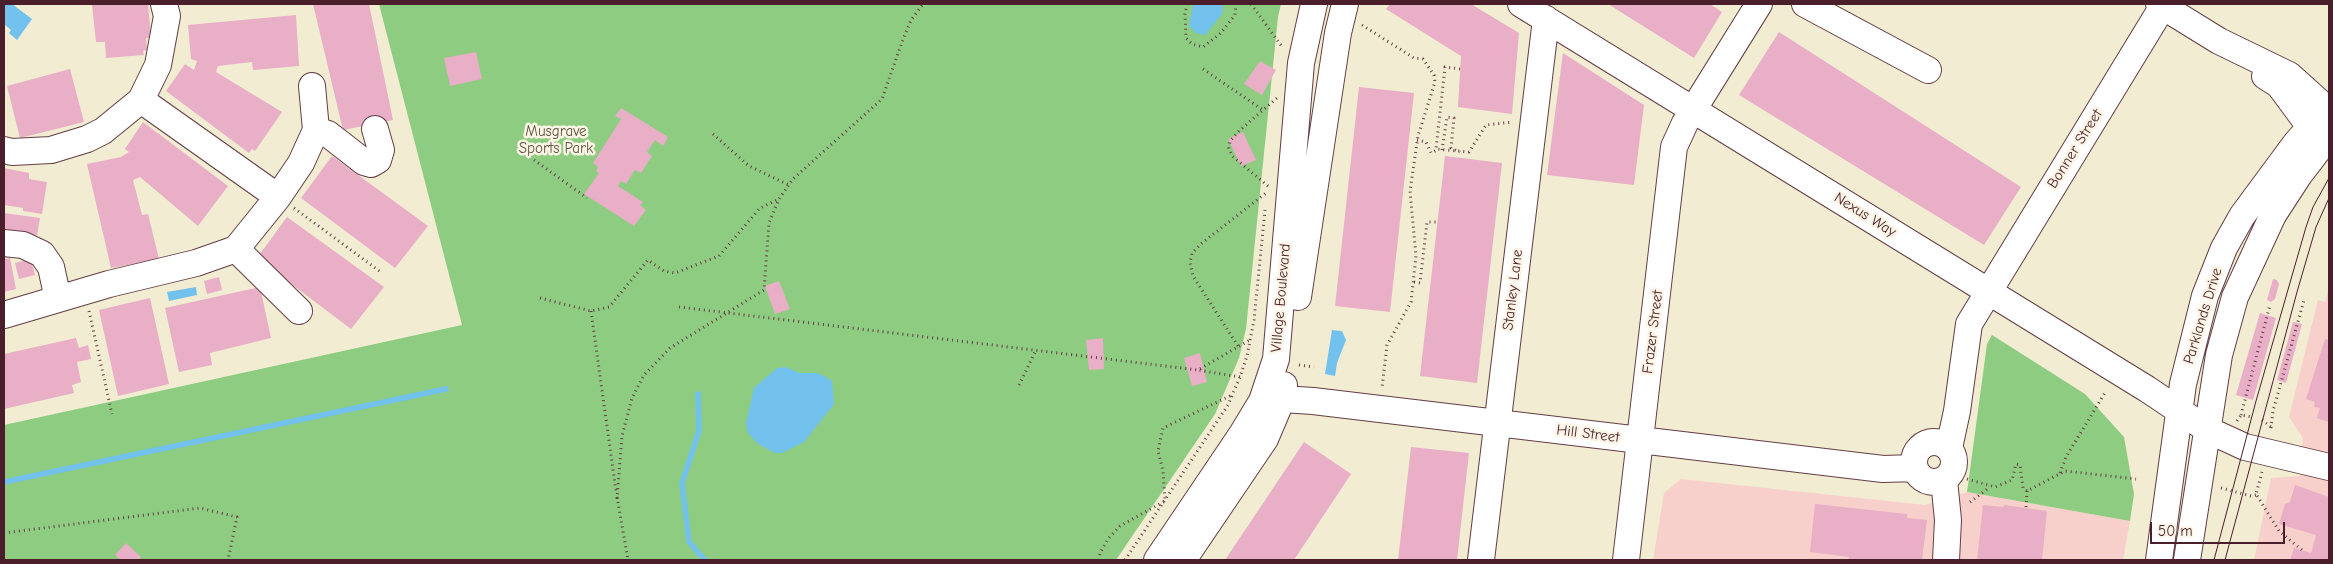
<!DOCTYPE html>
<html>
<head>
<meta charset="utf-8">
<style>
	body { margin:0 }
	#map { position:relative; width:2333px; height:564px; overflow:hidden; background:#f2ecd3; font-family:"Comic Neue",sans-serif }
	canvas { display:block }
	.frame { position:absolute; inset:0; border:5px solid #4a1f2b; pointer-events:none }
	.scale { position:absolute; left:2150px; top:522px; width:135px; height:22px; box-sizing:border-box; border:2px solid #4a1f2b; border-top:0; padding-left:6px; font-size:15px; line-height:18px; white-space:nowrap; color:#4a1f2b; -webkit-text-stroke:4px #fcf5e5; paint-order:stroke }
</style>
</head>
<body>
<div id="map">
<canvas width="2333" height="564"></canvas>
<div class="frame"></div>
<div class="scale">50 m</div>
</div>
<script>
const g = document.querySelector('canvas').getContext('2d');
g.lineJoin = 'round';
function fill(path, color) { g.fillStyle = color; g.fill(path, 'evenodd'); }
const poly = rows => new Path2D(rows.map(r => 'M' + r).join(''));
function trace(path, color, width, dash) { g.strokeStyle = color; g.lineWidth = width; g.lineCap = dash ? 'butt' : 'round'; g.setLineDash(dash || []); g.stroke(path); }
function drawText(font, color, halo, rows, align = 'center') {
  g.font = font + ' "Comic Neue",sans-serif'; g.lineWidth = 5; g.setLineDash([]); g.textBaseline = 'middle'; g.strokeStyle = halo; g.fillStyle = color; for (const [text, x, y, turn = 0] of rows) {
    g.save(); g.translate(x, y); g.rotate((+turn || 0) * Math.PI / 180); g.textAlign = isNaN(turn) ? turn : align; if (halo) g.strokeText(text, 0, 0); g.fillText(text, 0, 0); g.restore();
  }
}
fill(poly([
	[2329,287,2329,560,2254,560,2271,478,2300,476,2303,438,2289,417,2318,300,2325,302],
	[1681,479,1925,505,1967,492,2130,521,2123,560,1653,560,1664,493]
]), '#f7d0cb');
fill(poly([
	[379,4,1281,4,1278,17,1246,329,1239,358,1215,414,1116,560,4,560,4,425,462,325],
	[1992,335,2085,394,2124,437,2134,494,2130,521,1967,492,1987,344]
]), '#8ecc82');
fill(poly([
	[4,4,12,4,32,19,17,40,9,33,11,30,4,24],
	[1193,4,1223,4,1222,14,1205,35,1196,33,1189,26],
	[196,287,197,295,169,301,167,292],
	[1332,330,1342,331,1346,340,1337,363,1335,376,1325,374],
	[786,367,799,373,817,373,826,377,832,381,834,404,804,442,782,453,775,453,758,444,748,433,746,423,754,388,777,368]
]), '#72c2ed');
trace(poly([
	[698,394,699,431,682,483,689,542,705,560],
	[4,482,446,389]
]), '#72c2ed', 5.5);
fill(poly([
	[92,4,148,4,151,38,146,38,147,50,143,51,144,55,106,58,105,42,96,42],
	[313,4,369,4,393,120,343,130],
	[1390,4,1471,4,1519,33,1512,114,1458,107,1461,56,1386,9],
	[1608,4,1710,4,1722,12,1694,58],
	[296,15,299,66,253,70,252,62,218,66,216,72,282,112,255,151,252,149,249,153,166,91,185,64,194,70,197,61,191,59,188,25],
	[1779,32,2021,187,1984,245,1739,95],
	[476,52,482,79,450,86,444,58],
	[1563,53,1644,105,1634,185,1547,175],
	[1260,61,1276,70,1262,95,1244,84],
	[70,69,84,122,20,138,7,86],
	[1359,87,1414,93,1390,312,1335,306],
	[621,108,668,137,663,146,655,140,647,152,652,156,641,173,635,170,626,184,621,181,618,186,643,202,640,205,646,210,634,226,584,194,599,173,596,171,598,167,593,163,621,119,615,116],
	[143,122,228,186,198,226,140,177,133,180,142,215,148,214,159,259,111,268,87,164,121,157,129,152,125,149],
	[1243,132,1256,160,1241,166,1228,139],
	[332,156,428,226,395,268,301,198],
	[1445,156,1502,163,1477,383,1420,376],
	[4,168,29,173,29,179,47,182,42,214,23,211,23,208,4,205],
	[4,213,40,218,37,235,4,231],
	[287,217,384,287,351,329,257,258],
	[10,258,16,289,4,292,4,259],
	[31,259,35,275,19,279,15,263],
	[219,277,222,290,207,294,204,281],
	[2273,279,2277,280,2279,284,2275,299,2271,302,2267,300],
	[779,281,790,309,775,314,765,286],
	[260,287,271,338,210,353,212,365,179,372,165,308],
	[150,298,169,384,118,396,99,310],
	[2260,313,2276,318,2253,400,2236,395],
	[2293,322,2302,324,2286,383,2277,380],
	[76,338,79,348,88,345,91,359,77,362,81,382,72,385,74,393,4,409,4,354],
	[1103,338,1104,369,1089,370,1086,340],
	[2325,339,2329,340,2329,422,2317,418,2320,408,2314,407,2315,402,2306,399],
	[1200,353,1207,382,1192,386,1184,358],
	[1304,442,1351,474,1294,560,1225,560],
	[1411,447,1469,453,1457,560,1398,560],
	[2295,485,2329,497,2329,560,2290,560,2294,548,2311,553,2316,535,2279,524,2285,504,2290,502],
	[1815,504,1907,514,1907,518,1927,520,1922,560,1848,560,1849,557,1810,552],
	[1983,505,2003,507,2004,505,2047,511,2042,560,1977,560],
	[126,543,141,557,138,560,121,560,115,555]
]), '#e8afc7');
const minor = poly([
	[1521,4,2147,389,2208,430,2245,447,2329,467],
	[1805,4,1928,70],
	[2159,4,2219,41,2289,75,2329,111],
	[2265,76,2279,85,2319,139],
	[141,100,278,197],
	[316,130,328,134,364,162,371,164,378,160,381,150,375,129],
	[4,150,12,152,51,150,87,139,103,131,141,100,158,65,167,16,164,4],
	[4,243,23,245,42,254,51,267,58,299],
	[236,249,299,311],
	[1298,297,1338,33,1345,4],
	[4,315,109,284,196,263,236,249,278,197,301,163,316,130,312,86],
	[1262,401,1282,399,1313,401,1883,469,1915,468],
	'1914 462a20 20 0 1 1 40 0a20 20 0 1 1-40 0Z',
	[1949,448,1957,411,1969,324,2163,6],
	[1944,480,1948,520,1946,560],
	[1157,560,1242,434,1262,401,1276,359,1301,63,1314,4],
	[1183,560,1265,439,1282,399,1284,385],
	[1481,560,1546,19],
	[1626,560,1674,147,1685,123,1759,4],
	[2159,560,2183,384,2205,296,2224,248,2242,216,2296,143,2329,106],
	[2187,560,2219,355,2235,297,2273,215,2299,175,2329,136]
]);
trace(minor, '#633e44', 28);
trace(poly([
	[1187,4,1185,14,1186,38,1192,44,1203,47,1221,33,1235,15,1236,4],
	[1251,4,1283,48],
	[1362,25,1414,58,1423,59,1434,75,1435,82,1418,136,1410,191,1416,256,1411,302,1387,345,1382,388],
	[1203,69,1263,110],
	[1460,69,1445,67,1436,149,1469,152,1486,125,1513,122],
	[713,134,749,166,789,185],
	[1417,140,1426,142,1431,153,1437,150],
	[1442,150,1447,117,1454,118,1451,148,1460,152],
	[530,157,587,198],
	[1268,186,1232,156,1229,148,1230,141,1240,130,1277,98],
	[294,208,382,273],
	[1414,282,1420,283,1427,222,1437,222],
	[540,298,591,311,609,307,648,260,664,271,675,273,719,256,760,208,779,199],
	[679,307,1198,370],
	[89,311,112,414],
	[591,311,616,491],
	[1238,346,1193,276,1190,263,1192,253,1202,243,1266,193],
	[1299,365,1314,367],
	[1240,377,1198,370,1250,340],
	[1019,385,1036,350],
	[2241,415,2270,305],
	[2262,420,2271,427],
	[2237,421,2241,415,2252,417],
	[2271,428,2273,411,2304,300],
	[2262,472,2256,494,2279,531,2302,550],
	[2060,473,2066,457,2106,391],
	[1967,479,1995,487,2012,480,2016,464,2020,465,2023,488,2027,491,2065,471,2136,479],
	[2221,488,2251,496,2256,495],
	[617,497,628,560],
	[617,499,622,436,632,398,644,375,670,348,764,290,769,223,779,199,793,179,882,99,902,42,911,20,923,4],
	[1970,502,1990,487],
	[2026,507,2027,491],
	[4,533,200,508,237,517,228,560],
	[1099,560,1100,553,1108,539,1120,526,1165,501,1163,471,1158,451,1163,428,1232,395],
	[1125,560,1228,405,1240,377,1247,356,1254,320,1265,210]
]), '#633e44', 3, [1, 4]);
trace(minor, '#fff', 26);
trace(poly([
	[2214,560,2256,401,2306,227,2313,207,2329,178],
	[2225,560,2297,292,2316,227,2329,198]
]), '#4a1f2b', 1);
drawText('15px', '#5e5345', '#fcf5e5', [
	["Musgrave",556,132],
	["Sports Park",556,149]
]);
drawText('15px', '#4a1f2b', '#fcf5e5', [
	["Bonner Street",2075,149,-58],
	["Nexus Way",1865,215,32],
	["Stanley Lane",1513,290,-83],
	["Village Boulevard",1281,298,-85],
	["Parklands Drive",2203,316,-73],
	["Frazer Street",1653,332,-83],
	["Hill Street",1588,434,7]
]);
</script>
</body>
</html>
